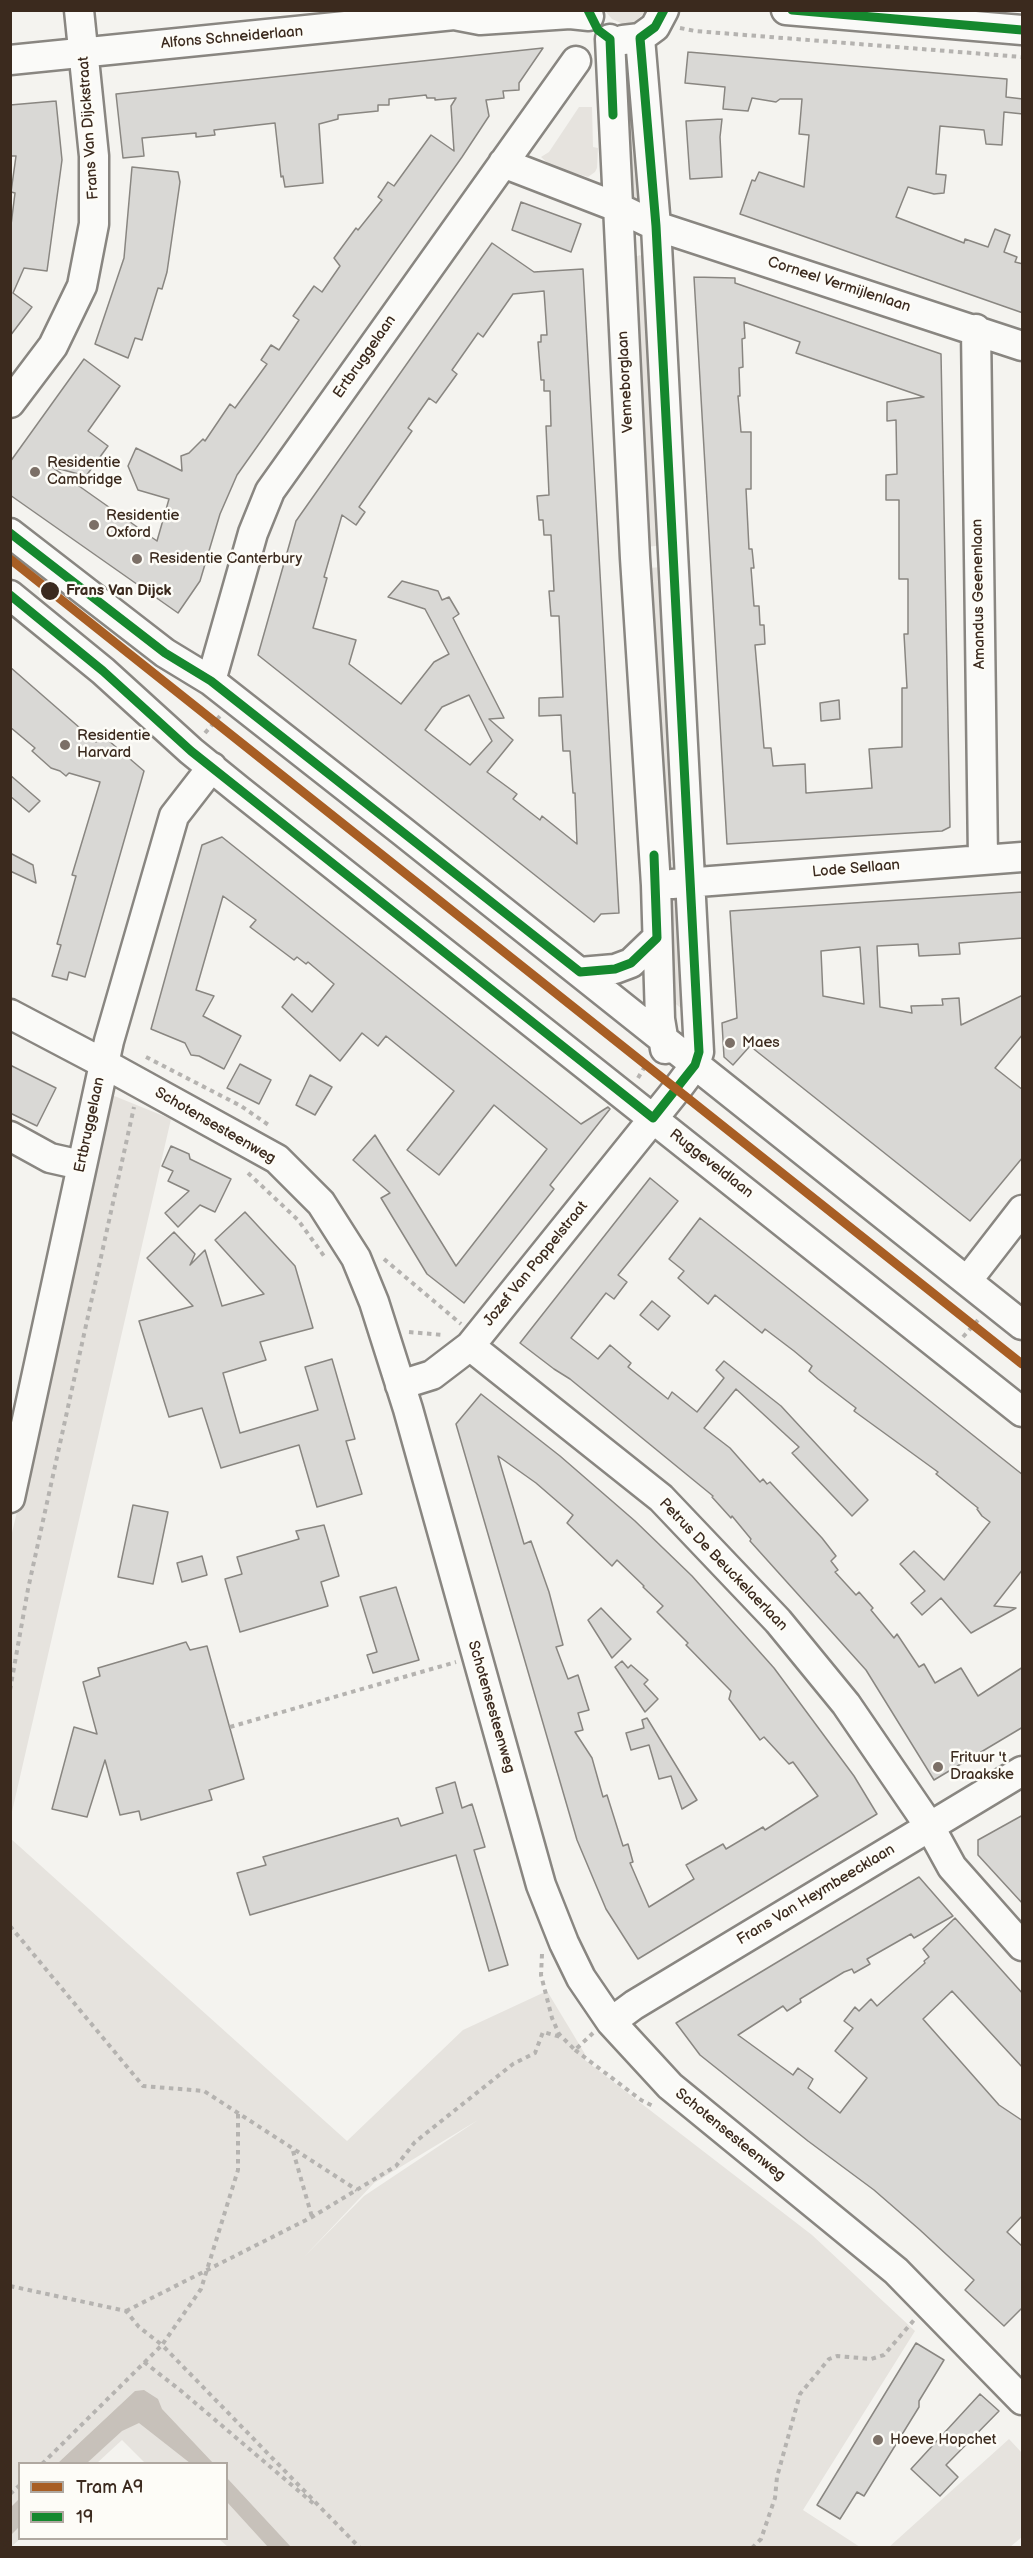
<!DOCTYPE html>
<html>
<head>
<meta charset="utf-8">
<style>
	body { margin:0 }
	#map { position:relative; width:1033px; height:2558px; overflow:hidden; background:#f4f3ef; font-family:"Balsamiq Sans",sans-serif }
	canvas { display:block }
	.frame { position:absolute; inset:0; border:12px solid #3b2a1e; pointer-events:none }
	.legend { position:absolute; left:18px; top:2462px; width:210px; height:78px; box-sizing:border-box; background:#fdfcf7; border:2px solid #afa8a0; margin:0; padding:8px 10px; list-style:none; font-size:18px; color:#3b2a1e }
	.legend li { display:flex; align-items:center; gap:12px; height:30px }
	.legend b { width:30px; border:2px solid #afa8a0 }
</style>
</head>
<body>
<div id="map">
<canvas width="1033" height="2558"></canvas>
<div class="frame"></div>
<ul class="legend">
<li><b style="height:8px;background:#a85e24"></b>Tram A9</li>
<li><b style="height:8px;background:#15882e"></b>19</li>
</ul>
</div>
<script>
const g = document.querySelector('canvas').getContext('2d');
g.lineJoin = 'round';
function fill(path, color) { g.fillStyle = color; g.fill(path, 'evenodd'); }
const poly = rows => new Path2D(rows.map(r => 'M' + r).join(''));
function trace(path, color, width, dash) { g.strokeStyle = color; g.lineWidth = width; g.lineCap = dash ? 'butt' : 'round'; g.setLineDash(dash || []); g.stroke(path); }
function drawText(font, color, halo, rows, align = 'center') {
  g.font = font + ' "Balsamiq Sans",sans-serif'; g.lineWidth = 5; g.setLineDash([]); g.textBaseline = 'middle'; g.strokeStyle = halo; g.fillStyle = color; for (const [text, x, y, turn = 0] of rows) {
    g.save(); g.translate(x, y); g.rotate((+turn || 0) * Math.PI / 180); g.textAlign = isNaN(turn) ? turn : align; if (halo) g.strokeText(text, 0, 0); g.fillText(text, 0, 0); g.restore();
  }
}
fill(poly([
	[605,11,646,11,635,22,623,24,612,19],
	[618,65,637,65,642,194,636,199,631,197],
	[579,107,592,107,593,147,598,148,597,168,595,172,588,177,551,166,541,157,549,152],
	[640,255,646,259,664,545,646,547,633,258],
	[664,567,678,857,669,862,665,855,647,568],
	[678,899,687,1013,672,1001,670,903,672,900],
	[107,1093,171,1119,11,1816,11,1537,50,1372],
	[10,1838,347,2141,463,2030,547,1991,585,2054,581,2057,812,2235,915,2331,803,2510,860,2547,228,2547,219,2539,226,2538,226,2464,145,2463,122,2440,97,2463,20,2464,20,2539,11,2547],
	[478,2120,364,2196,304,2257,374,2183],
	[1009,2439,1022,2453,1022,2537,1010,2547,889,2547]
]), '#e6e3de');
fill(poly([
	[144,2390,158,2399,162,2409,213,2463,190,2463,139,2423,122,2431,87,2463,58,2463,135,2391],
	[227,2478,291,2547,268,2547,227,2502],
	[19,2499,19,2527,11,2535,11,2507]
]), '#c7c1ba');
const building = poly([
	[543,48,519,83,519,90,503,91,504,98,486,100,489,116,462,157,237,475,220,514,200,581,178,613,10,495,10,462,84,359,120,386,88,431,108,446,86,476,52,467,157,541,169,499,138,490,128,466,136,448,182,471,181,456,189,453,203,439,205,441,230,404,235,408,267,364,261,360,271,345,279,350,299,320,293,316,314,286,322,292,340,266,334,258,356,228,358,230,382,200,378,197,388,182,394,186,431,135,454,151,451,106,456,98,435,100,435,98,427,98,426,95,389,99,389,105,378,105,378,111,338,115,338,119,319,124,323,183,285,187,283,176,281,177,275,123,214,130,215,135,196,137,196,133,142,138,144,156,123,158,116,94,543,48],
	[688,52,1007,79,1006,97,1023,99,1023,114,1004,112,1002,145,986,144,984,130,940,126,936,174,946,175,944,193,934,194,908,187,896,217,964,243,965,239,988,247,995,229,1010,235,1004,252,1017,257,1015,262,1023,264,1023,313,740,214,752,180,755,181,759,172,804,187,809,135,799,134,802,99,780,99,776,102,752,98,748,111,723,109,725,87,685,83,688,52],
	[56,101,62,160,47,271,24,268,13,293,32,307,10,336,10,233,15,193,11,192,16,156,10,156,10,105,56,101],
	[722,119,720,137,722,177,690,179,686,121,722,119],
	[132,167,178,172,180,182,167,272,162,289,158,288,142,340,135,338,128,358,95,344,124,258,132,167],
	[521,202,581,224,571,252,512,230,521,202],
	[492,243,534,272,583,269,619,913,601,914,594,922,258,655,296,521,492,243],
	[544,291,547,335,541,335,541,342,538,342,541,380,544,380,544,391,550,391,551,426,546,426,549,495,537,496,539,520,543,520,544,535,551,535,554,591,549,591,551,616,559,616,563,697,539,698,539,716,561,715,563,751,570,751,573,793,575,793,577,844,542,816,540,820,513,799,517,794,487,772,513,740,489,719,504,718,453,618,459,614,449,597,442,600,438,591,402,581,388,597,425,609,449,654,434,662,401,704,349,664,356,640,313,628,327,578,324,577,342,515,356,525,365,512,359,507,412,431,408,428,429,398,436,403,457,374,452,370,478,333,483,337,513,294,544,291],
	[469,695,492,741,470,765,425,730,442,707,469,695],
	[694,277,735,278,735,283,941,354,950,827,942,831,727,844,694,277],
	[744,322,800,342,796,353,924,397,887,402,887,421,896,420,897,474,886,475,886,500,899,500,899,579,908,579,908,634,904,634,907,688,902,688,902,747,869,749,872,788,806,793,805,764,773,766,771,748,764,748,755,645,765,644,764,625,760,625,759,606,754,606,751,568,754,568,752,549,749,549,746,489,751,489,751,432,741,432,738,396,740,396,739,368,743,367,742,339,745,338,744,322],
	[10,667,96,742,102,735,144,771,85,977,69,972,67,980,52,976,61,945,57,944,76,876,72,875,100,782,69,773,66,776,60,771,51,768,32,751,35,748,10,727,10,667],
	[839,700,840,719,821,721,820,703,839,700],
	[10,775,40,801,29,812,10,796,10,775],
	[222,837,581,1124,608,1107,610,1109,550,1185,554,1189,464,1303,427,1274,381,1198,390,1193,353,1160,375,1135,456,1266,547,1149,494,1105,439,1175,407,1150,454,1091,386,1036,378,1046,362,1033,340,1061,282,1007,292,994,312,1012,334,984,308,962,306,964,297,957,294,960,250,927,256,920,223,896,196,990,214,996,203,1016,241,1036,224,1069,199,1056,191,1055,185,1043,151,1029,202,845,222,837],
	[10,853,33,865,36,883,10,871,10,853],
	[1023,892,1023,938,959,943,960,954,919,956,918,944,877,946,880,1007,912,1013,911,1006,943,1005,942,999,959,998,961,1025,1023,995,1023,1034,995,1068,1023,1090,1023,1157,970,1221,750,1046,733,1065,724,1057,722,1023,737,1018,730,911,1023,892],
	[860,947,864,1004,823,996,821,951,860,947],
	[240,1064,271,1080,259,1104,227,1088,240,1064],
	[10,1065,56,1088,37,1126,10,1113,10,1065],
	[310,1075,332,1087,315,1115,296,1105,310,1075],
	[171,1146,189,1154,190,1159,231,1179,215,1212,200,1205,178,1227,165,1213,189,1191,168,1181,173,1171,162,1166,171,1146],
	[650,1178,678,1201,618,1275,627,1282,614,1299,606,1293,571,1338,598,1359,610,1345,631,1363,628,1367,668,1399,672,1392,697,1412,724,1378,716,1370,724,1361,781,1406,868,1500,852,1516,792,1453,799,1447,736,1389,704,1428,730,1448,760,1482,763,1479,767,1484,770,1482,822,1538,836,1556,831,1561,838,1570,835,1572,856,1595,859,1592,873,1608,871,1610,894,1638,897,1634,919,1667,924,1664,935,1683,961,1668,978,1696,1023,1667,1023,1727,934,1780,866,1670,750,1541,751,1539,732,1516,731,1518,712,1497,713,1496,570,1379,554,1369,520,1343,650,1178],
	[245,1212,295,1266,313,1328,260,1342,266,1360,223,1373,240,1433,318,1410,305,1367,332,1359,355,1439,346,1441,362,1494,317,1507,299,1445,221,1468,202,1408,169,1417,139,1321,193,1306,147,1258,174,1232,195,1254,190,1265,205,1250,222,1306,264,1294,215,1240,245,1212],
	[700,1218,1023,1475,1023,1569,994,1606,1016,1608,971,1633,941,1598,922,1615,911,1603,925,1591,900,1564,914,1551,944,1580,990,1522,982,1516,977,1509,978,1508,936,1474,938,1472,854,1411,856,1408,818,1379,809,1371,812,1366,794,1351,765,1329,762,1333,715,1295,708,1304,678,1278,684,1271,669,1259,700,1218],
	[652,1301,670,1316,658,1330,640,1315,652,1301],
	[481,1394,560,1456,635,1521,692,1576,774,1668,854,1776,877,1814,638,1959,606,1909,577,1840,456,1424,481,1394],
	[498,1456,536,1483,573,1515,567,1523,612,1566,617,1560,644,1586,643,1587,663,1606,657,1612,688,1643,686,1645,731,1691,729,1699,760,1740,764,1737,789,1764,793,1762,818,1796,765,1830,763,1827,726,1849,723,1844,686,1865,694,1879,649,1907,630,1863,633,1862,628,1844,623,1846,607,1795,603,1797,592,1758,575,1732,583,1730,578,1713,589,1710,578,1675,568,1679,556,1647,563,1645,549,1592,531,1541,524,1544,498,1456],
	[133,1505,168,1512,153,1584,118,1577,133,1505],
	[324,1525,339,1576,321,1582,328,1606,240,1632,225,1579,242,1574,237,1557,299,1539,296,1531,324,1525],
	[202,1556,207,1575,182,1582,177,1563,202,1556],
	[396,1587,419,1660,373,1673,367,1655,377,1652,360,1597,396,1587],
	[601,1608,631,1639,612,1658,588,1620,601,1608],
	[186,1642,190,1650,207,1646,244,1779,209,1790,212,1800,141,1820,139,1811,120,1815,105,1760,87,1817,52,1809,74,1727,97,1734,83,1682,100,1676,98,1668,186,1642],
	[622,1661,628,1668,631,1665,648,1680,644,1684,658,1699,645,1712,615,1667,622,1661],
	[647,1718,697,1800,682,1809,671,1776,659,1779,649,1745,631,1750,626,1733,644,1728,642,1720,647,1718],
	[455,1782,462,1808,472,1804,485,1847,474,1850,508,1965,489,1971,456,1855,250,1915,237,1873,266,1865,263,1857,398,1818,401,1826,443,1813,436,1788,455,1782],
	[1023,1815,1023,1904,978,1855,978,1840,1023,1815],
	[919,1877,953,1916,914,1938,911,1934,867,1959,870,1964,854,1973,852,1969,844,1972,800,1999,801,2002,787,2011,783,2006,738,2035,793,2075,798,2068,813,2079,808,2088,840,2113,867,2078,835,2051,853,2028,844,2021,855,2007,859,2011,871,1999,877,2006,925,1963,924,1961,929,1957,923,1949,955,1918,1023,1994,1023,2068,952,1991,923,2019,999,2105,1023,2121,1023,2215,1007,2232,1023,2247,1023,2307,1004,2326,965,2290,974,2280,920,2230,874,2190,808,2141,700,2055,676,2023,919,1877],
	[916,2343,944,2360,919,2401,919,2407,864,2496,857,2492,840,2519,817,2505,916,2343],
	[980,2394,999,2411,946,2465,958,2477,940,2496,911,2469,980,2394]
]);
fill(building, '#d9d8d5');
trace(building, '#898681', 1.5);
const minor = poly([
	[786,10,1022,30],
	[610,39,635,558,656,885,660,1019,665,1049],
	[623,40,640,38,655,27,664,10],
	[10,60,454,15,480,20,570,14,589,16],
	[503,163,617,207,656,226,1022,346],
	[976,329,983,859],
	[10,403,53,346,82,286,94,224,94,156,79,10],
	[10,533,165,653,211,681,402,831,1022,1325],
	[10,595,103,671,191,751,239,790,1022,1412],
	[211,681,253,533,270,491,576,61],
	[672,884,1022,857],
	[580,972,615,969,631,963,657,938],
	[10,1014,103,1063,277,1159,321,1203,356,1258,374,1302,408,1409,541,1885,564,1943,581,1978,611,2022,670,2086,896,2271,1022,2400],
	[10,1136,50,1158,81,1165],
	[967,1281,1022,1210],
	[470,1346,661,1498,778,1621,846,1704,930,1827,952,1867,1022,1946],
	[400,1385,432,1375,470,1346,677,1089,695,1065,699,1052,656,226,640,38],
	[10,1498,109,1041,174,816,212,767],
	[611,2022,634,2005,1022,1771]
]);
trace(minor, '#898681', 33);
trace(poly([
	[680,28,695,31,1022,57],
	[205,733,220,716],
	[146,1057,241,1106,270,1126],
	[638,1078,647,1063],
	[248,1173,298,1220,324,1256],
	[384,1259,461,1324],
	[409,1332,443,1335],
	[963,1337,978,1320],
	[10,1690,28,1589,134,1107],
	[230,1727,456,1662],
	[10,1926,143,2086,204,2091,357,2190],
	[542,1954,541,1975,552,2018,559,2034,575,2050,593,2033],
	[575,2050,641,2100,655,2107],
	[238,2114,238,2170,201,2289,162,2345,360,2548],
	[293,2151,312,2217],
	[10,2286,126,2311,139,2327,162,2345,42,2464],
	[126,2311,312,2217,396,2166,415,2142,513,2064,535,2053,543,2032,561,2037],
	[144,2362,180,2390,314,2504],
	[10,2494,20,2485],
	[752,2548,761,2539,775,2498,777,2477,800,2394,829,2359,837,2356,871,2359,884,2355,914,2320]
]), '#b5b3b0', 4, [4.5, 4.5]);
trace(minor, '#fafaf8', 28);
trace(poly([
	[588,10,598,30,610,39,613,115],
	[792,10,1022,30],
	[10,533,165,653,211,681,580,972,615,969,631,963,657,938,654,855],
	[10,595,103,671,191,751,653,1118,695,1065,699,1052,656,226,640,38,655,27,664,10]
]), '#15882e', 9);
trace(poly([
	[10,559,1022,1364]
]), '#a85e24', 9);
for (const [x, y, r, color] of [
	[35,472,6,"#7c7067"],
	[94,525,6,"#7c7067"],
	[137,559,6,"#7c7067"],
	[50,591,10,"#3b2a1e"],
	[65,745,6,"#7c7067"],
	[730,1043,6,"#7c7067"],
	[938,1767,6,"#7c7067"],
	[878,2440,6,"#7c7067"]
]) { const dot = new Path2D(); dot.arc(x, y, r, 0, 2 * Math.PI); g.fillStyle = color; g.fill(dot); trace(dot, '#fdfcf7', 2); }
drawText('15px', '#3b2a1e', '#fdfcf7', [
	["Alfons Schneiderlaan",232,38,-5],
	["Frans Van Dijckstraat",89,128,-94],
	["Corneel Vermijlenlaan",839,285,18],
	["Ertbruggelaan",365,357,-55],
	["Venneborglaan",626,382,-93],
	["Amandus Geenenlaan",979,594,-91],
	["Lode Sellaan",856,869,-5],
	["Ertbruggelaan",90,1125,-78],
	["Schotensesteenweg",215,1126,30],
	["Ruggeveldlaan",711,1164,38],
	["Jozef Van Poppelstraat",536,1264,-51],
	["Petrus De Beuckelaerlaan",723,1565,46],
	["Schotensesteenweg",491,1707,74],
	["Frans Van Heymbeecklaan",816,1895,-31],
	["Schotensesteenweg",730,2135,39]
]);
drawText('15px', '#3b2a1e', '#fdfcf7', [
	["Residentie",47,463],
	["Cambridge",47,480],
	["Residentie",106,516],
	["Oxford",106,533],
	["Residentie Canterbury",149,559],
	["Residentie",77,736],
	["Harvard",77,753],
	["Maes",742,1043],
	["Frituur 't",950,1758],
	["Draakske",950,1775],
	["Hoeve Hopchet",890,2440]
], 'left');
drawText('bold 15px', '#3b2a1e', '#fdfcf7', [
	["Frans Van Dijck",66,591]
], 'left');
</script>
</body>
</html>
